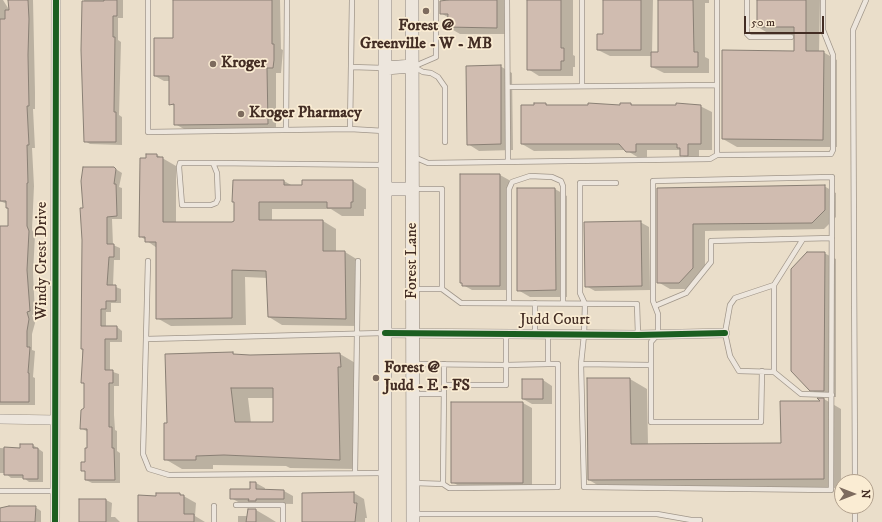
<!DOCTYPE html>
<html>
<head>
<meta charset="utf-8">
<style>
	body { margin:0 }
	#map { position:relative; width:882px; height:522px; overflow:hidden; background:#eadeca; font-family:"IM FELL DW Pica",serif }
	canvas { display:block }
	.north { position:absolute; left:834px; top:474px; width:40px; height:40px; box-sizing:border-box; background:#faecd3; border:1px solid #b1a08d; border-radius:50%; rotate:90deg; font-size:11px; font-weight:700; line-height:16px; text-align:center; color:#432d24 }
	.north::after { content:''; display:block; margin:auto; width:14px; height:18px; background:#7d6b5e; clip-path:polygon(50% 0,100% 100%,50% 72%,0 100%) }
	.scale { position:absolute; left:744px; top:16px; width:80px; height:18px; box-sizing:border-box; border:2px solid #432d24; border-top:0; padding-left:5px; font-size:12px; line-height:14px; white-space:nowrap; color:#432d24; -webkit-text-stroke:3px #faecd3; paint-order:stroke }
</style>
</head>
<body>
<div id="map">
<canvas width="882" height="522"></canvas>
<div class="north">N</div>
<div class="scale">50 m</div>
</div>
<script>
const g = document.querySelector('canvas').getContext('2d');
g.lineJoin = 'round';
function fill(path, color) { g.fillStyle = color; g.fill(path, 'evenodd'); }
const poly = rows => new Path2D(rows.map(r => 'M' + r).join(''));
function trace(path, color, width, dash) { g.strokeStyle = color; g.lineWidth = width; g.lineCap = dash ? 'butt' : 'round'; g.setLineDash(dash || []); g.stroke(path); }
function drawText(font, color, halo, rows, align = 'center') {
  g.font = font + ' "IM FELL DW Pica",serif'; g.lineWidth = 3.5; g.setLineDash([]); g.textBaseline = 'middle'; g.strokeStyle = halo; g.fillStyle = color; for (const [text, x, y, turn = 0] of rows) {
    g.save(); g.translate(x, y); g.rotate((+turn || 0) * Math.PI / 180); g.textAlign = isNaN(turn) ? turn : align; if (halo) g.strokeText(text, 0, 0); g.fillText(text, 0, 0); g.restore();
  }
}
fill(poly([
	[0,0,3,0,13,16,12,0,33,0,35,92,35,109,33,109,35,148,32,148,34,186,32,230,35,235,33,273,35,314,32,315,35,323,32,334,32,350,35,351,33,377,35,378,35,405,0,405,0,227,9,227,9,209,7,208,7,204,0,201],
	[84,0,123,0,123,18,118,18,118,40,121,42,119,115,122,117,122,145,90,144,85,141],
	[174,0,280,0,281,49,283,50,281,73,276,73,276,129,184,129,175,124,175,106,170,104,170,81,164,81,155,76,174,39],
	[449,0,508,0,508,34,460,34,448,27,449,18,441,13],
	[528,0,573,0,573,55,575,56,575,67,573,67,573,76,539,76,528,69],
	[604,0,653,0,652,53,659,53,659,0,709,0,709,3,705,3,705,57,709,59,709,73,664,73,652,67,652,56,610,56,598,50,604,35],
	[758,0,820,0,819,52,823,52,837,60,837,147,737,147,723,139,795,52,795,35,771,35,758,27],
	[500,66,512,73,513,150,479,151,468,144],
	[546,104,549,106,621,106,631,104,634,106,700,106,712,112,712,150,699,150,699,162,693,162,681,155,681,150,647,150,647,158,639,158,626,150,534,151,522,144],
	[157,155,176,166,176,223,232,223,235,221,235,203,233,201,284,181,293,186,353,181,366,189,366,209,364,209,364,216,342,216,331,209,272,209,272,221,323,221,336,229,336,252,345,252,358,260,359,326,282,325,269,317,268,278,245,277,246,325,171,326,157,318,157,248,140,236,147,159],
	[114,168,122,173,119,187,122,188,122,219,112,219,113,245,120,248,120,260,114,260,113,286,121,289,121,303,111,303,111,312,106,312,106,327,117,327,122,331,122,342,110,342,110,371,119,374,119,386,114,386,114,415,115,430,117,431,117,451,120,453,120,483,92,483,86,480,86,472,82,470,86,463,88,432,81,428,85,408,85,384,82,383,84,209],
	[500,175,509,180,509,290,472,290,463,285],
	[824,186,836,193,836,217,824,229,705,231,705,274,691,289,670,289,658,282,658,189],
	[518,189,555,189,567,196,567,297,530,297,518,290],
	[640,222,649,227,650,290,595,291,586,286],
	[824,253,836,259,836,397,823,397,811,390],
	[232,353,236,355,274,356,340,354,357,364,357,469,290,468,286,466,213,465,213,469,182,469,165,459,168,424],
	[248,398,274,398,274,423,251,423],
	[588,379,630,379,647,389,648,445,782,444,824,399,841,409,841,488,606,490,589,480],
	[543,380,552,386,552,404,532,404,523,399],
	[452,403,523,403,532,408,532,487,461,487,452,482],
	[33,445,43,452,43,482,29,482,24,478,11,478,5,473,0,473,0,448,21,449],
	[256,483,265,488,265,490,284,491,293,496,293,504,240,503,231,498,251,490],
	[354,493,364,499,367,518,365,518,365,522,303,522],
	[180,494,196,503,195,516,205,522,139,522,157,497],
	[106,500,112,503,111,517,115,517,120,522,80,522],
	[35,507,41,511,41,522,0,522,0,508],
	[256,510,268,517,276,522,238,522,238,516,248,516]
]), '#0003');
const building = poly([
	[8,0,28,0,29,19,28,55,29,106,27,106,29,145,27,145,28,183,27,183,27,226,29,231,27,270,30,311,27,312,29,319,27,331,27,347,30,347,28,373,29,373,29,402,0,402,0,226,8,226,8,208,6,208,6,201,0,201,0,19,5,19,5,10,9,10,8,0],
	[104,0,117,0,117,16,113,16,113,37,115,37,114,112,116,112,116,142,84,142,81,50,82,1,104,1,104,0],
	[173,0,272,0,272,44,274,44,274,60,273,68,267,68,268,124,174,125,174,104,169,105,169,76,154,76,154,38,173,38,173,0],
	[448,0,497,0,497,28,447,27,448,14,440,14,440,1,448,0],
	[527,0,561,0,561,48,564,48,564,61,561,61,561,70,527,70,527,0],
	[603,0,641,0,641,50,597,50,597,34,603,34,603,0],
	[658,0,693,0,694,52,698,52,698,67,651,67,651,52,658,52,658,0],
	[757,0,806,0,806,51,824,51,823,140,722,139,722,50,794,51,794,27,757,27,757,0],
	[501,65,501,144,467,145,466,66,501,65],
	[534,103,546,103,546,105,588,105,588,103,620,105,620,103,631,103,631,105,676,105,676,103,701,105,701,144,688,144,688,156,680,156,680,148,677,148,677,144,636,144,636,152,626,152,619,144,521,144,521,105,534,105,534,103],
	[146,154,157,154,157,157,163,157,163,222,232,222,234,221,234,202,232,202,233,180,284,180,284,185,302,185,302,180,353,180,353,202,351,202,351,208,327,208,327,202,259,202,259,220,323,220,323,251,345,251,346,319,268,317,266,271,232,270,232,318,156,319,156,242,145,242,145,237,139,237,140,158,146,158,146,154],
	[83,167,114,167,116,169,114,184,116,184,117,216,107,217,107,244,114,244,114,257,109,257,107,285,116,285,116,301,106,301,106,309,101,309,101,326,117,326,117,339,105,339,105,370,113,370,113,383,109,383,109,427,112,427,112,448,114,448,115,480,85,480,85,471,81,471,81,462,85,462,85,448,87,448,87,429,80,429,81,410,84,408,84,383,81,383,83,349,81,349,82,240,80,208,83,208,81,181,83,167],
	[460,174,500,174,500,286,462,286,462,283,460,283,460,174],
	[825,185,825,210,812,223,693,224,693,268,679,283,657,283,657,188,825,185],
	[517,188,555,188,556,290,517,291,517,188],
	[641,221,642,286,585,287,584,222,641,221],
	[807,252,825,252,824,391,810,391,791,371,791,269,807,252],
	[233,352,233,354,250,355,340,353,341,367,338,367,340,460,224,455,196,456,196,460,164,460,164,423,167,423,165,354,233,352],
	[231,388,273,388,273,422,235,422,231,388],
	[587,378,630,378,631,444,781,443,780,401,820,401,817,398,824,398,824,479,588,480,587,378],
	[522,379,543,379,543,399,522,399,522,379],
	[451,402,523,402,523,483,451,483,451,402],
	[20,444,33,444,33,448,38,448,38,479,23,479,23,475,4,475,4,447,20,448,20,444],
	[250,482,256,482,256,489,284,490,284,499,256,499,256,501,248,501,249,499,230,499,230,489,250,489,250,482],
	[354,492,354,503,357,503,355,522,302,522,302,493,354,492],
	[156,493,180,493,180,495,184,495,184,514,194,514,194,522,138,522,138,495,156,496,156,493],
	[79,499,106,499,106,522,79,522,79,499],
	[9,506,36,506,35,522,0,522,0,508,9,506],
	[248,509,256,509,256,522,246,522,248,509]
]);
fill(building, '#d0bcb0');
trace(building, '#897f74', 1);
const service = poly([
	[148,0,148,132,350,129,352,0],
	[507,0,508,162],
	[582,0,582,86],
	[717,0,717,155],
	[747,0,747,34,750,37,791,37],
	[415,66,436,57,436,0],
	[351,67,384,68],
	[414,67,423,72,431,73,438,77,445,87,445,142],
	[508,87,716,85],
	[350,129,384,131],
	[286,130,287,0],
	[414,157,428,163,710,159,717,155,831,154,833,150,833,55,823,30,823,0],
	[180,163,213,163,217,173,218,199,216,203,211,205,182,205,179,167,180,163],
	[213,163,383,165],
	[616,183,580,183,580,293,585,304,584,335,581,364,584,487,831,490,832,177,653,181,653,301,658,314,658,334,651,342,651,422,761,422,762,371],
	[803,239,774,285,735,298,730,305,725,333,730,356,739,371,774,372,801,394,832,395],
	[148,261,143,454,149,469,169,475,384,473],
	[414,289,442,289,442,189,414,189],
	[442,289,461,303,637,304,638,335],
	[509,303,509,189,512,182,530,176,552,177,561,181,563,186,563,303],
	[535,303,535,334],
	[655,306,686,293,711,262,711,241,832,238],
	[146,339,383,333],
	[415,364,506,365,506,334],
	[444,364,444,385],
	[581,364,651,365],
	[774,372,774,285],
	[413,394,444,394],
	[355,473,358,261],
	[855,482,853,30,866,0],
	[415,483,443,484,444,385,506,385,506,365,548,364],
	[443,484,449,488,558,487,558,364,548,364,548,334],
	[0,491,55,491],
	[236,505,283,505,283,522],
	[214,506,214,522],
	[855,506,855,522],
	[415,514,657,514,691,520,700,520]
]);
const minor = poly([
	[385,333,638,335,725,333],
	[0,419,55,420],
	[55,522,56,0]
]);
const secondary = poly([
	[412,0,413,522],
	[385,68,413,66],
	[385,189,413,189],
	[385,522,385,0]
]);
trace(service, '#a0968a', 6);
trace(minor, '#a0968a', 10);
trace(secondary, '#897f74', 14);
trace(service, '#ede6dd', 4.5);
trace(minor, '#ede6dd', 9);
trace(secondary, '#ede6dd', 13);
trace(poly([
	[385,333,638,335,725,333],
	[55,522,56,0]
]), '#1b5e20', 6);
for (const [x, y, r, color] of [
	[426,11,4,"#7d6b5e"],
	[213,64,4,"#7d6b5e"],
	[241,114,4,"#7d6b5e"],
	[376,378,4,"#7d6b5e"]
]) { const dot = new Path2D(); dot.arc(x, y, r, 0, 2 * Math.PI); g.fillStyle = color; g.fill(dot); trace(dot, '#faecd3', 1.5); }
drawText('bold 16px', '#432d24', '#faecd3', [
	["Forest @",426,27,"center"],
	["Greenville - W - MB",426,45,"center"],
	["Kroger",221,64],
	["Kroger Pharmacy",249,114],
	["Forest @",384,369],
	["Judd - E - FS",384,387]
], 'left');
drawText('16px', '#432d24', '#faecd3', [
	["Windy Crest Drive",43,261,-90],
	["Forest Lane",413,261,-90],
	["Judd Court",555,321]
]);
</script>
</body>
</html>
